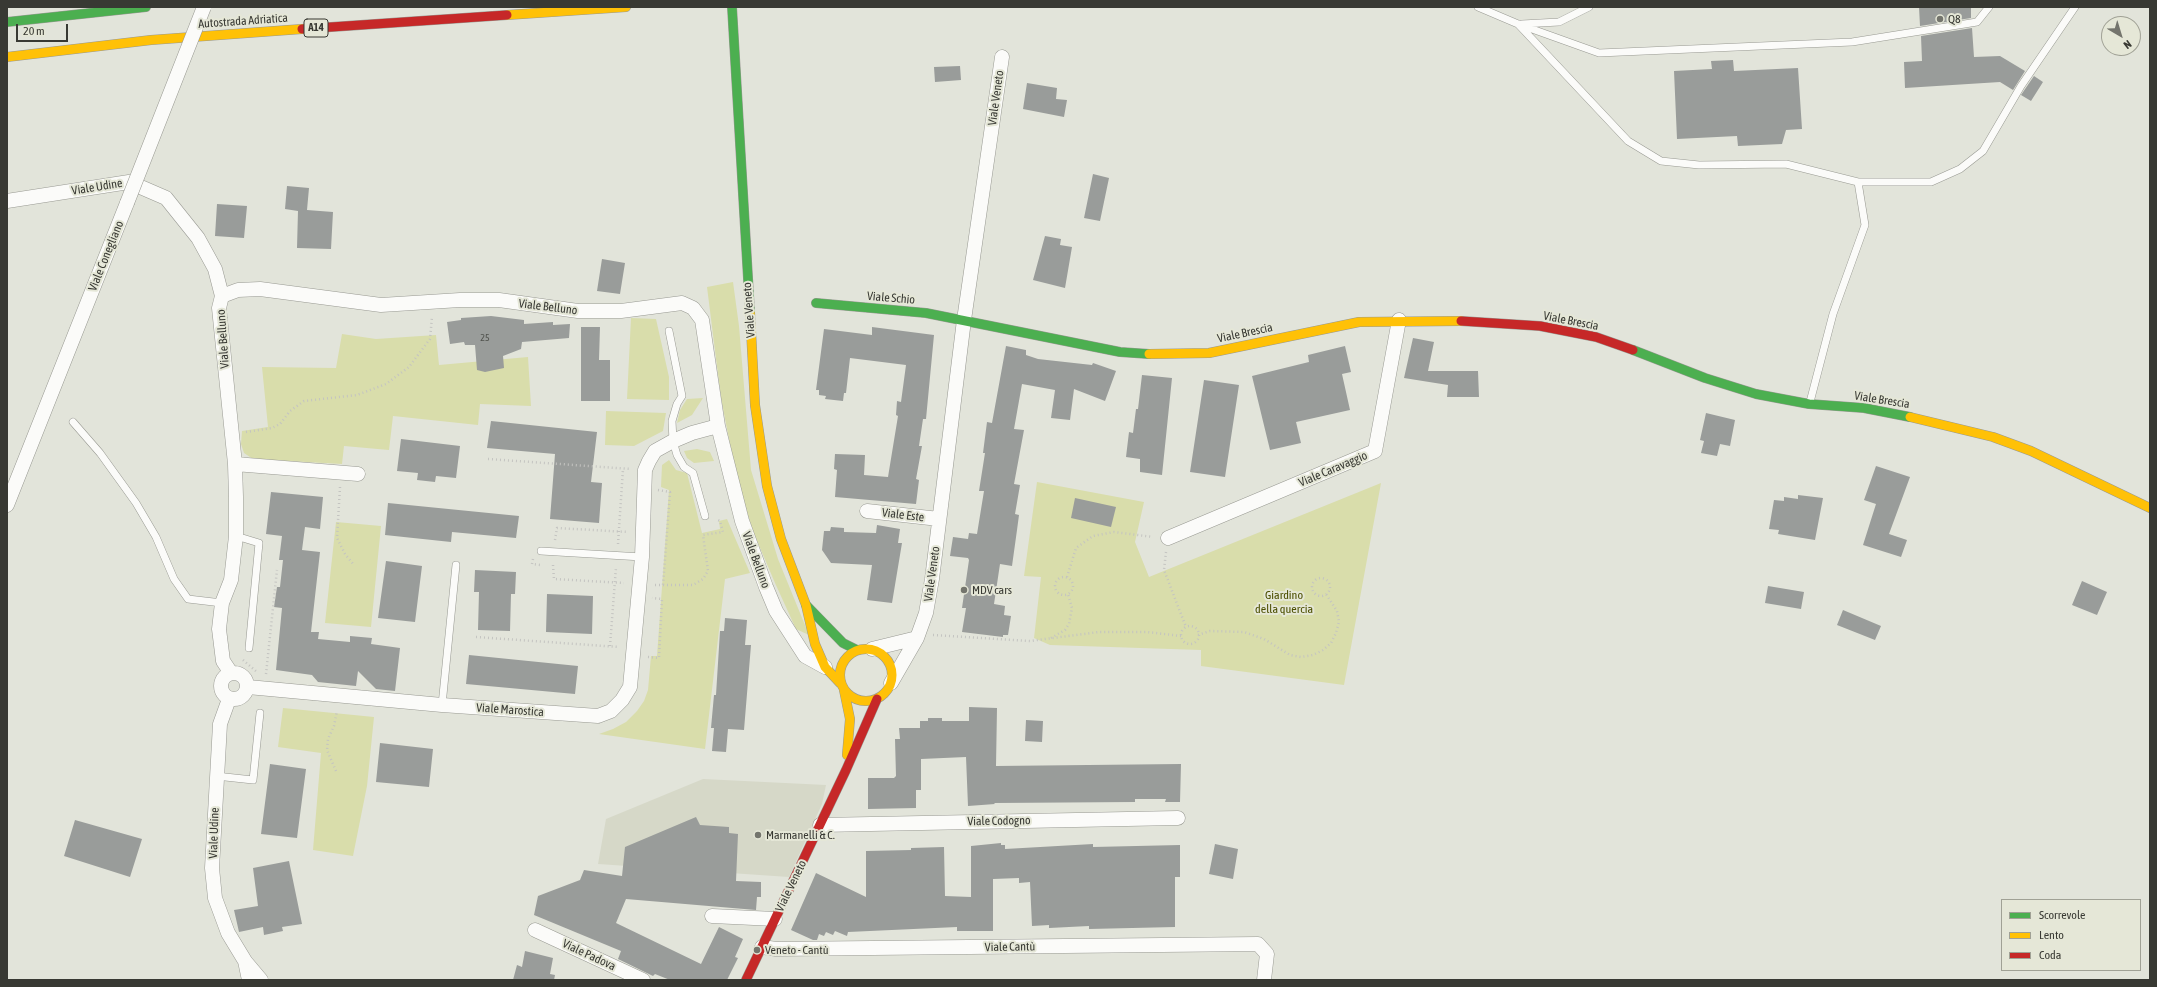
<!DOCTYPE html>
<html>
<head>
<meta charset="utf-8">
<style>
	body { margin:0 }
	#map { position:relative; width:2157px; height:987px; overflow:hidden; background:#e2e4da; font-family:"Asap Condensed",sans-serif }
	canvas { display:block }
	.frame { position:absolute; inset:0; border:8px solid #383933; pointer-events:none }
	.legend { position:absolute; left:2001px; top:899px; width:140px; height:72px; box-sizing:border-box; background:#e5e7d7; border:1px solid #a0a195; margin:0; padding:5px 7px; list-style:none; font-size:12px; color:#383933 }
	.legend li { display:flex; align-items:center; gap:8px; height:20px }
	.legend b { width:20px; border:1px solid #a0a195 }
	.north { position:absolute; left:2101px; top:16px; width:40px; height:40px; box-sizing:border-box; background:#e5e7d7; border:1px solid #a0a195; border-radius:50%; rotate:142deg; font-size:11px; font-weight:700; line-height:16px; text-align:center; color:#383933 }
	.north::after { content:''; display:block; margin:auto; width:14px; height:18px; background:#74756d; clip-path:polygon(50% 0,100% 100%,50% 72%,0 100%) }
	.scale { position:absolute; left:16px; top:24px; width:52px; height:18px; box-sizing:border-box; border:2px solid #383933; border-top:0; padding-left:5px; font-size:12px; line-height:14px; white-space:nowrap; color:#383933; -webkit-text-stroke:3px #e5e7d7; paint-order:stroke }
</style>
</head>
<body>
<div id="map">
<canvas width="2157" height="987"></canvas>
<div class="frame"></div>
<ul class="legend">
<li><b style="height:5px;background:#4caf50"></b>Scorrevole</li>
<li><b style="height:5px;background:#ffc107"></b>Lento</li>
<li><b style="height:5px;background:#c62828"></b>Coda</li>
</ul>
<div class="north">N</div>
<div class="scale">20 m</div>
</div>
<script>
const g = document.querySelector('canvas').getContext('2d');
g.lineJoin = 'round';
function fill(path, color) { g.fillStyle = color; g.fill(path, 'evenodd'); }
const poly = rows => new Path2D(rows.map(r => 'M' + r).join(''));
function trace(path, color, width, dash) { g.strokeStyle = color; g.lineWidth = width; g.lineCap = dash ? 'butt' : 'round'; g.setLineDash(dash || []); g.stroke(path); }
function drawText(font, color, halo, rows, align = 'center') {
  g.font = font + ' "Asap Condensed",sans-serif'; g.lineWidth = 4; g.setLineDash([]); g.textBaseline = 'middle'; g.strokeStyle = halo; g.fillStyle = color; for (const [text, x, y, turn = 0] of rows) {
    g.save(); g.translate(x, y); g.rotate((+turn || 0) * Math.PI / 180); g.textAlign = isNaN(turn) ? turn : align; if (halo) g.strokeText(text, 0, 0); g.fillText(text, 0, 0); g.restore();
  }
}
fill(poly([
	[703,779,826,785,822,804,789,877,598,864,606,819]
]), '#d6d8c8');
fill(poly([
	[733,282,739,326,751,470,778,559,809,635,796,629,775,583,752,529,736,475,721,398,707,287],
	[631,318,656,319,669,377,669,400,627,399],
	[342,334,376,339,436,335,439,365,528,357,531,406,480,404,478,425,393,416,389,450,344,446,342,464,253,459,244,453,241,444,242,431,268,427,262,367,336,368],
	[703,398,692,415,677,423,680,410,687,399],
	[606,411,666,413,663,431,634,446,605,445],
	[697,449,710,452,714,461,694,463,687,458,684,451],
	[669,460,676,470,687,473,702,533,720,529,719,521,727,519,750,573,725,579,705,749,599,734,613,729,626,722,637,711,644,701,648,690,651,656,657,656,669,490,661,487,662,465],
	[1037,482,1144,502,1135,542,1149,577,1381,483,1344,685,1201,666,1201,650,1050,645,1034,638,1041,577,1024,576],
	[336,522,381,526,371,627,325,623],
	[283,708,374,717,367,786,353,856,313,850,321,753,278,747]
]), '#d9ddab');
fill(poly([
	[1919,7,1971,7,1971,18,1920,26],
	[1972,28,1974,57,2000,56,2025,71,2013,90,2000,82,1905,88,1904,62,1922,61,1921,36],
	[1733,60,1734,71,1798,68,1802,129,1786,130,1782,144,1738,146,1737,136,1677,139,1674,71,1712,69,1711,61],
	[960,66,961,80,935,82,934,67],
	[2034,76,2043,82,2031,101,2021,95],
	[1027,83,1057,88,1056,99,1067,100,1064,117,1023,109],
	[1093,174,1109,178,1100,221,1084,218],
	[287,186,309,188,307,210,333,212,331,249,297,248,298,211,285,209],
	[217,204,247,206,244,238,215,236],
	[1045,236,1061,239,1060,245,1072,247,1065,288,1033,280],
	[602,259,625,263,620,294,597,291],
	[491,316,524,320,524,324,553,322,553,325,570,324,569,338,522,342,521,349,503,356,504,368,485,372,477,370,475,345,465,345,464,342,450,344,447,322,461,320,461,318],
	[581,327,600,327,599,360,610,360,610,401,581,401],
	[872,327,934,335,926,419,923,419,919,446,922,446,916,479,919,480,916,504,835,497,837,470,834,469,835,454,865,455,864,475,888,477,898,416,896,415,897,401,901,402,906,365,850,358,846,393,844,393,843,401,825,399,826,396,819,395,819,390,816,390,824,329,872,335],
	[1413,338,1434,342,1428,371,1478,371,1479,397,1447,397,1448,385,1404,378],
	[1006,346,1026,350,1026,355,1038,359,1092,365,1093,363,1116,371,1105,401,1074,389,1070,420,1051,418,1055,390,1022,384,1014,429,1024,430,1014,484,1020,485,1015,514,1019,515,1017,530,1012,566,1000,564,994,604,1005,606,1004,615,1011,616,1008,635,1003,635,1003,637,962,632,966,608,962,608,969,560,968,558,950,556,953,537,968,539,969,533,977,534,984,491,979,491,985,453,983,453,987,422,992,423],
	[1345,346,1351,372,1342,374,1350,410,1296,422,1301,443,1270,450,1252,376,1309,362,1308,355],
	[1142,375,1172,378,1162,475,1140,472,1140,459,1126,457,1129,432,1133,433,1136,409,1138,409],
	[1204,380,1239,385,1225,477,1190,472],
	[1706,413,1735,420,1730,446,1720,444,1717,456,1701,453,1704,441,1700,440],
	[491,421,597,432,591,482,602,483,599,523,550,519,555,454,487,448],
	[401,439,460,446,456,478,436,476,435,482,417,480,418,473,397,471],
	[1876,466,1910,477,1889,534,1907,540,1901,557,1863,545,1876,504,1864,500],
	[271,492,323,497,320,529,305,527,302,550,320,552,311,632,319,632,318,639,350,642,350,636,372,638,371,644,400,648,395,691,376,689,358,671,356,686,318,682,312,675,276,670,282,608,274,607,277,587,280,587,283,560,279,560,282,536,266,534],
	[1798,495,1823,498,1815,540,1778,534,1779,530,1769,529,1774,500,1784,501,1784,497,1798,499],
	[1075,498,1116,507,1111,527,1071,518],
	[388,503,519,516,516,538,452,532,451,542,385,535],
	[877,525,900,529,898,543,902,543,892,603,867,600,872,565,831,563,822,550,824,531,830,531,831,527,844,528,844,532,876,533],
	[386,561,422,566,415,622,378,618],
	[475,570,516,572,515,594,511,594,510,631,478,630,479,592,474,592],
	[2082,581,2107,592,2097,615,2072,605],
	[1768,586,1804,592,1801,609,1765,603],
	[547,594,593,596,592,634,546,632],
	[1843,610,1881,626,1875,640,1837,625],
	[725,618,747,620,745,645,751,645,744,730,728,729,726,752,712,751,714,728,711,728,714,695,716,695,720,631,724,631],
	[469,655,578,666,575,694,466,684],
	[969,707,997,708,996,766,1181,764,1180,802,1165,802,1166,799,1135,799,1135,802,994,803,995,804,968,806,966,757,921,759,921,790,916,790,916,808,868,809,868,778,894,778,896,776,895,739,900,739,899,728,920,728,920,721,928,721,928,718,942,718,942,721,969,721],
	[1026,720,1043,721,1042,742,1025,741],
	[380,743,433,749,429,787,376,782],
	[270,764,306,769,297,838,261,834],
	[696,817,700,825,729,827,729,833,738,834,736,881,761,882,761,897,757,897,756,910,626,899,616,923,701,964,719,927,743,939,735,957,738,958,727,980,670,980,655,974,653,976,618,959,621,951,534,915,538,896,580,880,584,870,622,876,625,847],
	[75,820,142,839,130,877,64,856],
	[1001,843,1001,845,1005,845,1005,849,1093,844,1093,847,1180,845,1180,877,1175,877,1175,927,1089,929,1089,926,1049,928,1049,925,1032,926,1030,882,1019,883,1019,878,993,879,993,931,957,931,957,927,848,932,847,936,835,931,833,935,826,932,824,936,819,934,817,940,813,940,791,930,816,873,866,897,866,851,911,850,911,848,944,847,945,896,971,897,971,846],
	[1215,844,1238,849,1233,879,1209,874],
	[289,861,302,924,282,927,283,931,264,935,263,927,239,932,234,910,258,906,253,868],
	[525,951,553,958,550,974,555,975,554,980,513,980,517,965,522,967]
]), '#999c9a');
const lane = poly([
	[1478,7,1518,24,1599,53,1852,42,1977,22,1989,7],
	[1518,24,1628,141,1661,161,1699,165,1786,164,1858,182,1931,182,1960,169,1983,151,2021,86,2075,7],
	[1522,24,1559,22,1589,7],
	[669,331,682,396,677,404,672,421,673,441,677,455,684,467,693,473,705,516],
	[1810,402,1833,314,1865,225,1858,182],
	[73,422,100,453,136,503,156,537,174,579,188,599,222,603],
	[236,536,259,543,249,648],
	[541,551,642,557],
	[442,705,456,565],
	[216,776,253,780,260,713]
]);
const street = poly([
	[7,201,129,182,166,198,198,238,215,269,222,296],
	[235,464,358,474],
	[7,505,127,203],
	[867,511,939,519],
	[1168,538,1375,451,1399,320],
	[917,638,926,613,932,579,964,320,1002,57],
	[872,649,917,638,891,683],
	'221 686a13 13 0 1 1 26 0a13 13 0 1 1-26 0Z',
	[231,673,223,661,219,629,222,603,231,580,236,536,236,497,235,464,219,308,222,296,238,290,260,289,381,305,460,300,499,300,578,311,621,311,682,303,693,308,702,320,718,426,742,521,766,587,776,611,805,656,825,667],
	[248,687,442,705,598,716,611,711,622,700,630,687,642,557,645,470,649,461,655,451,673,441,692,433,718,426],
	[229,699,220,724,212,868,215,898,228,933,245,961],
	[820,825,1178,818],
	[712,916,775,919],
	[535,930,643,980],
	[762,947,776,949,1258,944,1267,954,1264,980],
	[249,980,245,961,261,980]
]);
const fast = poly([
	[732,7,750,312],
	[7,22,146,7],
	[816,303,926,313,1120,352,1149,354],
	[1633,350,1705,378,1756,394,1809,404,1864,408,1910,417],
	[806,605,843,643,857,650]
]);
const slow = poly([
	[507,15,626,7],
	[7,57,151,40,302,29],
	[750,312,755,405,767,486,781,539,806,605,815,644,825,667,840,683],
	[1149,354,1209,353,1359,322,1461,321],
	[1910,417,1993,437,2031,451,2150,508],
	'840 675a26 26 0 1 1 52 0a26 26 0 1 1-52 0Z',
	[844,690,850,719,847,755]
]);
const jam = poly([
	[302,29,507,15],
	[1461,321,1540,326,1596,337,1633,350],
	[746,980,846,770,877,699]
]);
trace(lane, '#989992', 8);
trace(street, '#989992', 15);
trace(fast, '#989992', 10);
trace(slow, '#989992', 10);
trace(jam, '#989992', 10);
trace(poly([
	[246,432,272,428,280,424,290,411,304,401,357,395,386,384,409,367,430,339,432,317],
	[488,459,631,469],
	[340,487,337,538,345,554,354,565],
	[658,490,670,492,663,585],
	[555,540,557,528,628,532],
	[618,544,623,469],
	[1166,552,1164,570,1186,627],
	[533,559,532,564,540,565],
	[553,565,554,579,624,583],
	'1055 586a9 9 0 1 1 18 0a9 9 0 1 1-18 0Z',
	[1067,577,1076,548,1093,536,1114,532,1153,537],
	'1312 587a9 9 0 1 1 18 0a9 9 0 1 1-18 0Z',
	[655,585,693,585,703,579,708,571,703,535,723,532,720,521,716,519],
	'1181 635a9 9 0 1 1 18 0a9 9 0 1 1-18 0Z',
	[933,635,1030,641,1099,632,1147,632,1181,636],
	[1198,635,1210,631,1244,632,1264,639,1290,655,1301,657,1313,655,1323,650,1331,643,1336,633,1339,622,1337,611,1326,594],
	[476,637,619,647],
	[1051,638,1065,630,1069,624,1072,608,1068,594],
	[610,646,616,567],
	[648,657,659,658,662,599,652,598],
	[243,660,257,672],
	[266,674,277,570],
	[336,771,327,750,328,739,334,726,337,711]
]), '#c4c4c1', 2.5, [1, 3]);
trace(lane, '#fbfbf9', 7);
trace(street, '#fbfbf9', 14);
trace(fast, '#4caf50', 9);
trace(slow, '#ffc107', 9);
trace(jam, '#c62828', 9);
const streetBridge = poly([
	[127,203,204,7]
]);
trace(streetBridge, '#989992', 15, []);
trace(streetBridge, '#fbfbf9', 14);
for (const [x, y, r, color] of [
	[1940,19,4,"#74756d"],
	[964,590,4,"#74756d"],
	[758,835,4,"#74756d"],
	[757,950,4,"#74756d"]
]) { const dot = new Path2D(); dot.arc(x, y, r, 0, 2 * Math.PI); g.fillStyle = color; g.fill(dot); trace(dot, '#e5e7d7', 1.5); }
drawText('10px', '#50524d', null, [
	["25",485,338]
]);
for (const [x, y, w] of [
	[316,28,24]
]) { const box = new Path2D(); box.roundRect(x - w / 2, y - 9, w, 18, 3); g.fillStyle = '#e5e7d7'; g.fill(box); trace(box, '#383933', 1); }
drawText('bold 11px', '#383933', null, [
	["A14",316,28]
]);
drawText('12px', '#383933', '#e5e7d7', [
	["Q8",1948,19],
	["MDV cars",972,590],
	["Marmanelli & C.",766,835],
	["Veneto - Cantù",765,950]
], 'left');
drawText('12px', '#383933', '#e5e7d7', [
	["Autostrada Adriatica",243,21,-4],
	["Viale Veneto",996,98,-82],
	["Viale Udine",97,187,-9],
	["Viale Conegliano",106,256,-68],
	["Viale Schio",891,298,5],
	["Viale Belluno",548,307,7],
	["Viale Veneto",749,310,-94],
	["Viale Brescia",1571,321,11],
	["Viale Brescia",1245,333,-12],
	["Viale Belluno",223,339,-94],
	["Viale Brescia",1882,400,9],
	["Viale Caravaggio",1333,469,-23],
	["Viale Este",903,515,7],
	["Viale Belluno",756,560,70],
	["Viale Veneto",932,574,-82],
	["Viale Marostica",510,710,4],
	["Viale Codogno",999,821,-1],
	["Viale Udine",214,833,-88],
	["Viale Veneto",791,886,-64],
	["Viale Cantù",1010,947,-1],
	["Viale Padova",589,955,25]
]);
drawText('12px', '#4c4f00', '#e5e7d7', [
	["Giardino",1284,595],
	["della quercia",1284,609]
]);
</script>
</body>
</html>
